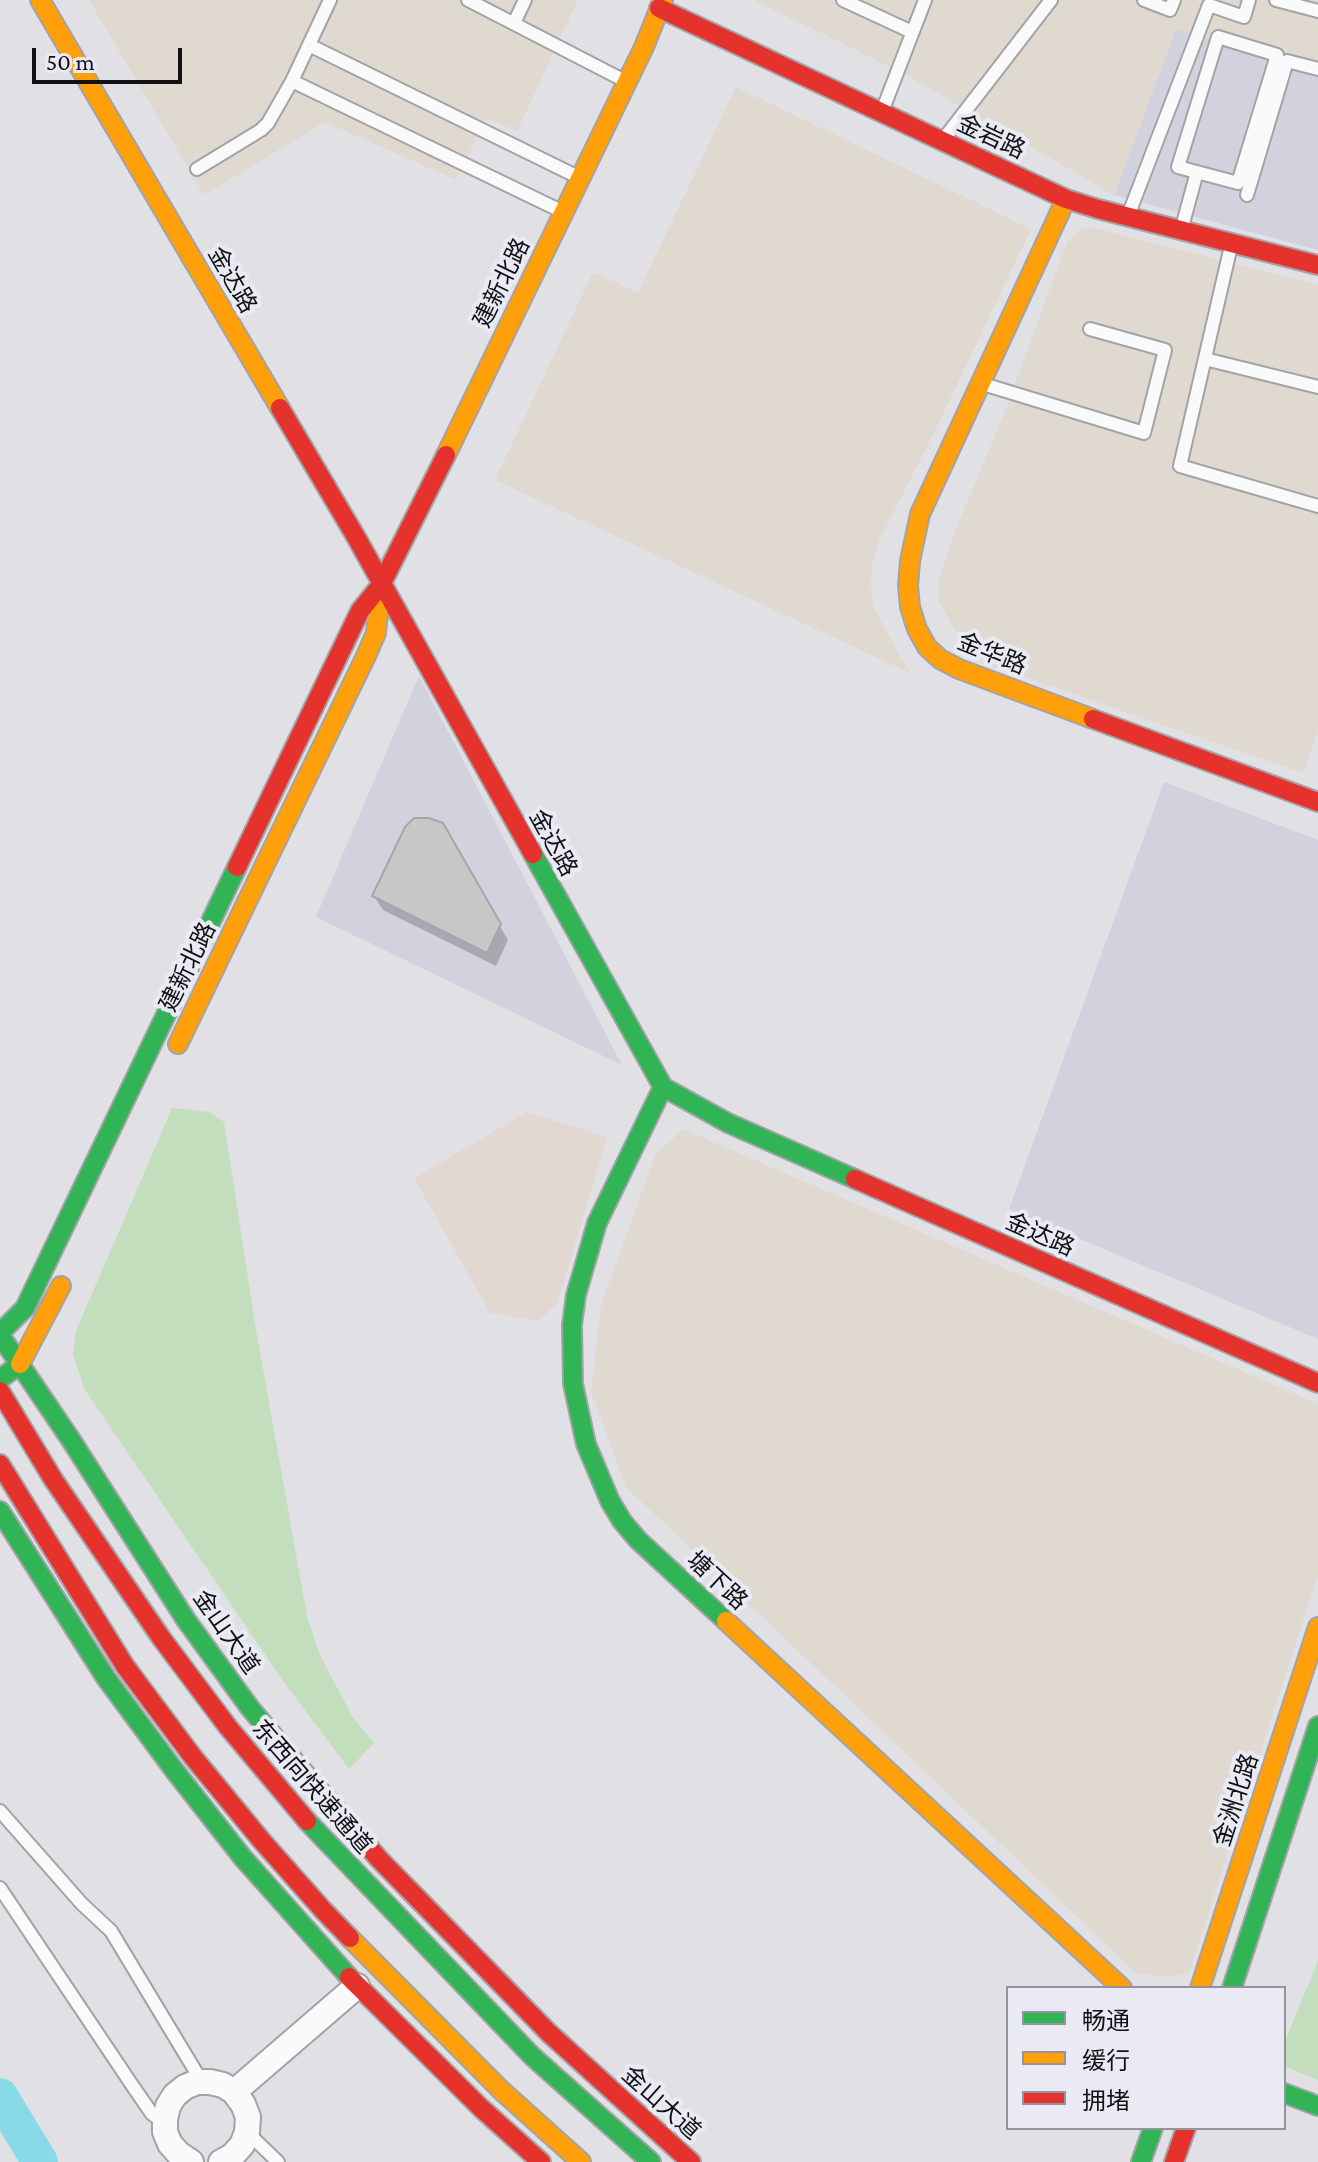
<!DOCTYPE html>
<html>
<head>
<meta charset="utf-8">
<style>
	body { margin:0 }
	#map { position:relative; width:1318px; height:2162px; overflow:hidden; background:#e0e0e5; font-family:"Crimson Pro","Noto Sans SC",serif }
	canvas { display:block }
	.legend { position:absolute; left:1006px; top:1986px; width:280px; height:144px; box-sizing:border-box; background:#eaeaf5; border:2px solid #93939b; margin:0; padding:10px 14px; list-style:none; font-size:24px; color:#111114 }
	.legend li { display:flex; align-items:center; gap:16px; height:40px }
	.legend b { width:40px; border:2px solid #93939b }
	.scale { position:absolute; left:32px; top:48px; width:150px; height:36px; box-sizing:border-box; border:4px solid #111114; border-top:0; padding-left:10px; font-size:24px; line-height:28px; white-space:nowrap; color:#111114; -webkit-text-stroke:6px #eaeaf5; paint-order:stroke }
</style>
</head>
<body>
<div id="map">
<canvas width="1318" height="2162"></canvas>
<ul class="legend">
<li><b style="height:10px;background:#30b455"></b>畅通</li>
<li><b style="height:10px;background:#ff9f0a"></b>缓行</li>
<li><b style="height:10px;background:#e5322d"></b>拥堵</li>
</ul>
<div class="scale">50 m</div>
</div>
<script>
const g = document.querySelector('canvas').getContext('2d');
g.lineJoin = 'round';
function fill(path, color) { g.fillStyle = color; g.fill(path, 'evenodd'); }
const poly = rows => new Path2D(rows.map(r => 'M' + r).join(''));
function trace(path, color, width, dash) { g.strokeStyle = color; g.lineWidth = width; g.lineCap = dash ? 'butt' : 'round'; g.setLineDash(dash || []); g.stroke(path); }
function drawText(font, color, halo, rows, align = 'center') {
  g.font = font + ' "Crimson Pro","Noto Sans SC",serif'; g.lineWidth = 8; g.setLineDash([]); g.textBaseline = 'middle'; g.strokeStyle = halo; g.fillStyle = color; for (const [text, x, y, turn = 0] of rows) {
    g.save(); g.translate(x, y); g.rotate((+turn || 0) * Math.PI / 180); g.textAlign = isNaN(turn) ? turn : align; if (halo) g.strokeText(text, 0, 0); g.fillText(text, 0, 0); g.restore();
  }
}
fill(poly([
	[1176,29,1318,69,1318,250,1114,195],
	[419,676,622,1065,316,917],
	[1164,782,1318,840,1318,1339,1009,1209]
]), '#d2d2de');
fill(poly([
	[89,0,578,0,517,131,486,118,456,180,325,122,204,195],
	[754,0,1318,0,1318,69,1176,29,1114,195,908,76],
	[736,87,1031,229,933,435,879,540,872,565,871,585,873,606,899,654,912,674,495,480,593,272,638,293],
	[1092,227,1318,285,1318,731,1303,773,995,667,975,654,960,638,938,600,939,580,956,529,1004,414,1067,242,1080,229],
	[683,1129,1318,1404,1318,1575,1189,1973,1169,1977,1136,1973,626,1487,591,1392,601,1305,655,1156]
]), '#dfd9d0');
fill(poly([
	[527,1112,607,1137,558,1302,539,1321,490,1313,414,1178]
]), '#e2d8d1');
fill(poly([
	[172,1108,210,1112,224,1122,255,1324,307,1616,320,1655,352,1716,374,1743,349,1769,286,1685,85,1390,73,1354,76,1331],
	[1318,1961,1318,2080,1284,2066,1284,2044]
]), '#c3debc');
fill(poly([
	[442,825,508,940,496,966,383,910,374,896]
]), '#0003');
trace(poly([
	[0,2096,40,2162]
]), '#88dae9', 36);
const building = poly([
	[414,818,429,818,443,823,501,924,487,953,372,896,405,827,414,818]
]);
fill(building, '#c8c7c8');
trace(building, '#a7a6a7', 2);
const lane = poly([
	[468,0,625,81],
	[843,0,912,32],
	[1144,0,1170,10,1174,0],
	[1276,0,1318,11],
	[514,23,525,0],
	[1218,37,1277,55,1238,183,1178,167,1218,37],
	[309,45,576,176],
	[292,81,559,210],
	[883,109,925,0],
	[943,140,1051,0],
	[197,169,261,130,268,123,292,81,330,0],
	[1247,195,1287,61,1318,69],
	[1128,216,1209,5,1244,17,1249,0],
	[1182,227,1197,172],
	[1231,246,1180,466,1318,506],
	[1205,359,1318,387],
	[983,384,1144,433,1165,350,1090,329],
	[0,1811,82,1904,111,1931,202,2082],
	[0,1888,132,2085,152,2114,165,2123],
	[247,2132,278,2162]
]);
const street = poly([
	[234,2092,357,1986],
	[191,2162,179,2154,170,2144,165,2132,165,2119,168,2106,175,2095,185,2087,197,2082,210,2082,223,2085,234,2092,243,2104,248,2117,247,2132,242,2145,232,2156,221,2162]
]);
const fast = poly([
	[533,854,663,1087,728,1123,855,1179],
	[663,1087,597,1223,576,1295,572,1325,573,1384,586,1444,610,1501,622,1521,638,1540,726,1621],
	[0,1333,25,1308,237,867],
	[4,1341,71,1440,186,1620,250,1708,302,1770],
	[0,1379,20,1364],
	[0,1511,106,1678,174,1770,243,1858,349,1977],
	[307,1821,532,2056,651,2162],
	[1232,1988,1318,1726],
	[1284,2093,1318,2106],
	[1141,2162,1153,2128]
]);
const slow = poly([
	[40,0,280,408],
	[1066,199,920,514,910,561,908,586,910,607,917,629,927,647,940,659,959,669,1093,719],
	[446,455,644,47,663,0],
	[178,1044,366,656,376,633,380,594],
	[20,1364,61,1286],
	[726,1621,1122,1988],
	[350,1938,502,2091,581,2162],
	[1200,1988,1318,1627]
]);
const jam = poly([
	[659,8,1066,199,1098,209,1318,265],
	[280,408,356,537,533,854],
	[1093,719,1318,802],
	[237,867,360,611,381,585,446,455],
	[855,1179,1318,1383],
	[0,1391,53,1479,162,1639,228,1727,307,1821],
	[0,1464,125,1666,193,1757,262,1841,323,1910,350,1938],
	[302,1770,379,1859,549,2033,691,2162],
	[349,1977,481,2108,541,2162],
	[1174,2162,1186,2128]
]);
trace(lane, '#a3a3a7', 16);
trace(street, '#a3a3a7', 28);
trace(fast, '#a3a3a7', 22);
trace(slow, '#a3a3a7', 22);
trace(jam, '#a3a3a7', 22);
trace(lane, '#fafafb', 12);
trace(street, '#fafafb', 24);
trace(fast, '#30b455', 18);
trace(slow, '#ff9f0a', 18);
trace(jam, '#e5322d', 18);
drawText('24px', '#111114', '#eaeaf5', [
	["金岩路",991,137,25],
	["金达路",232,280,60],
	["建新北路",502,283,-64],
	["金华路",992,654,22],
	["金达路",553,843,61],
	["建新北路",188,967,-64],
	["金达路",1040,1235,24],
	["塘下路",717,1581,43],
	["金山大道",226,1632,55],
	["东西向快速通道",312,1787,49],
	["金洲北路",1236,1800,-72],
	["金山大道",661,2103,42]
]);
</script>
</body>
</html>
